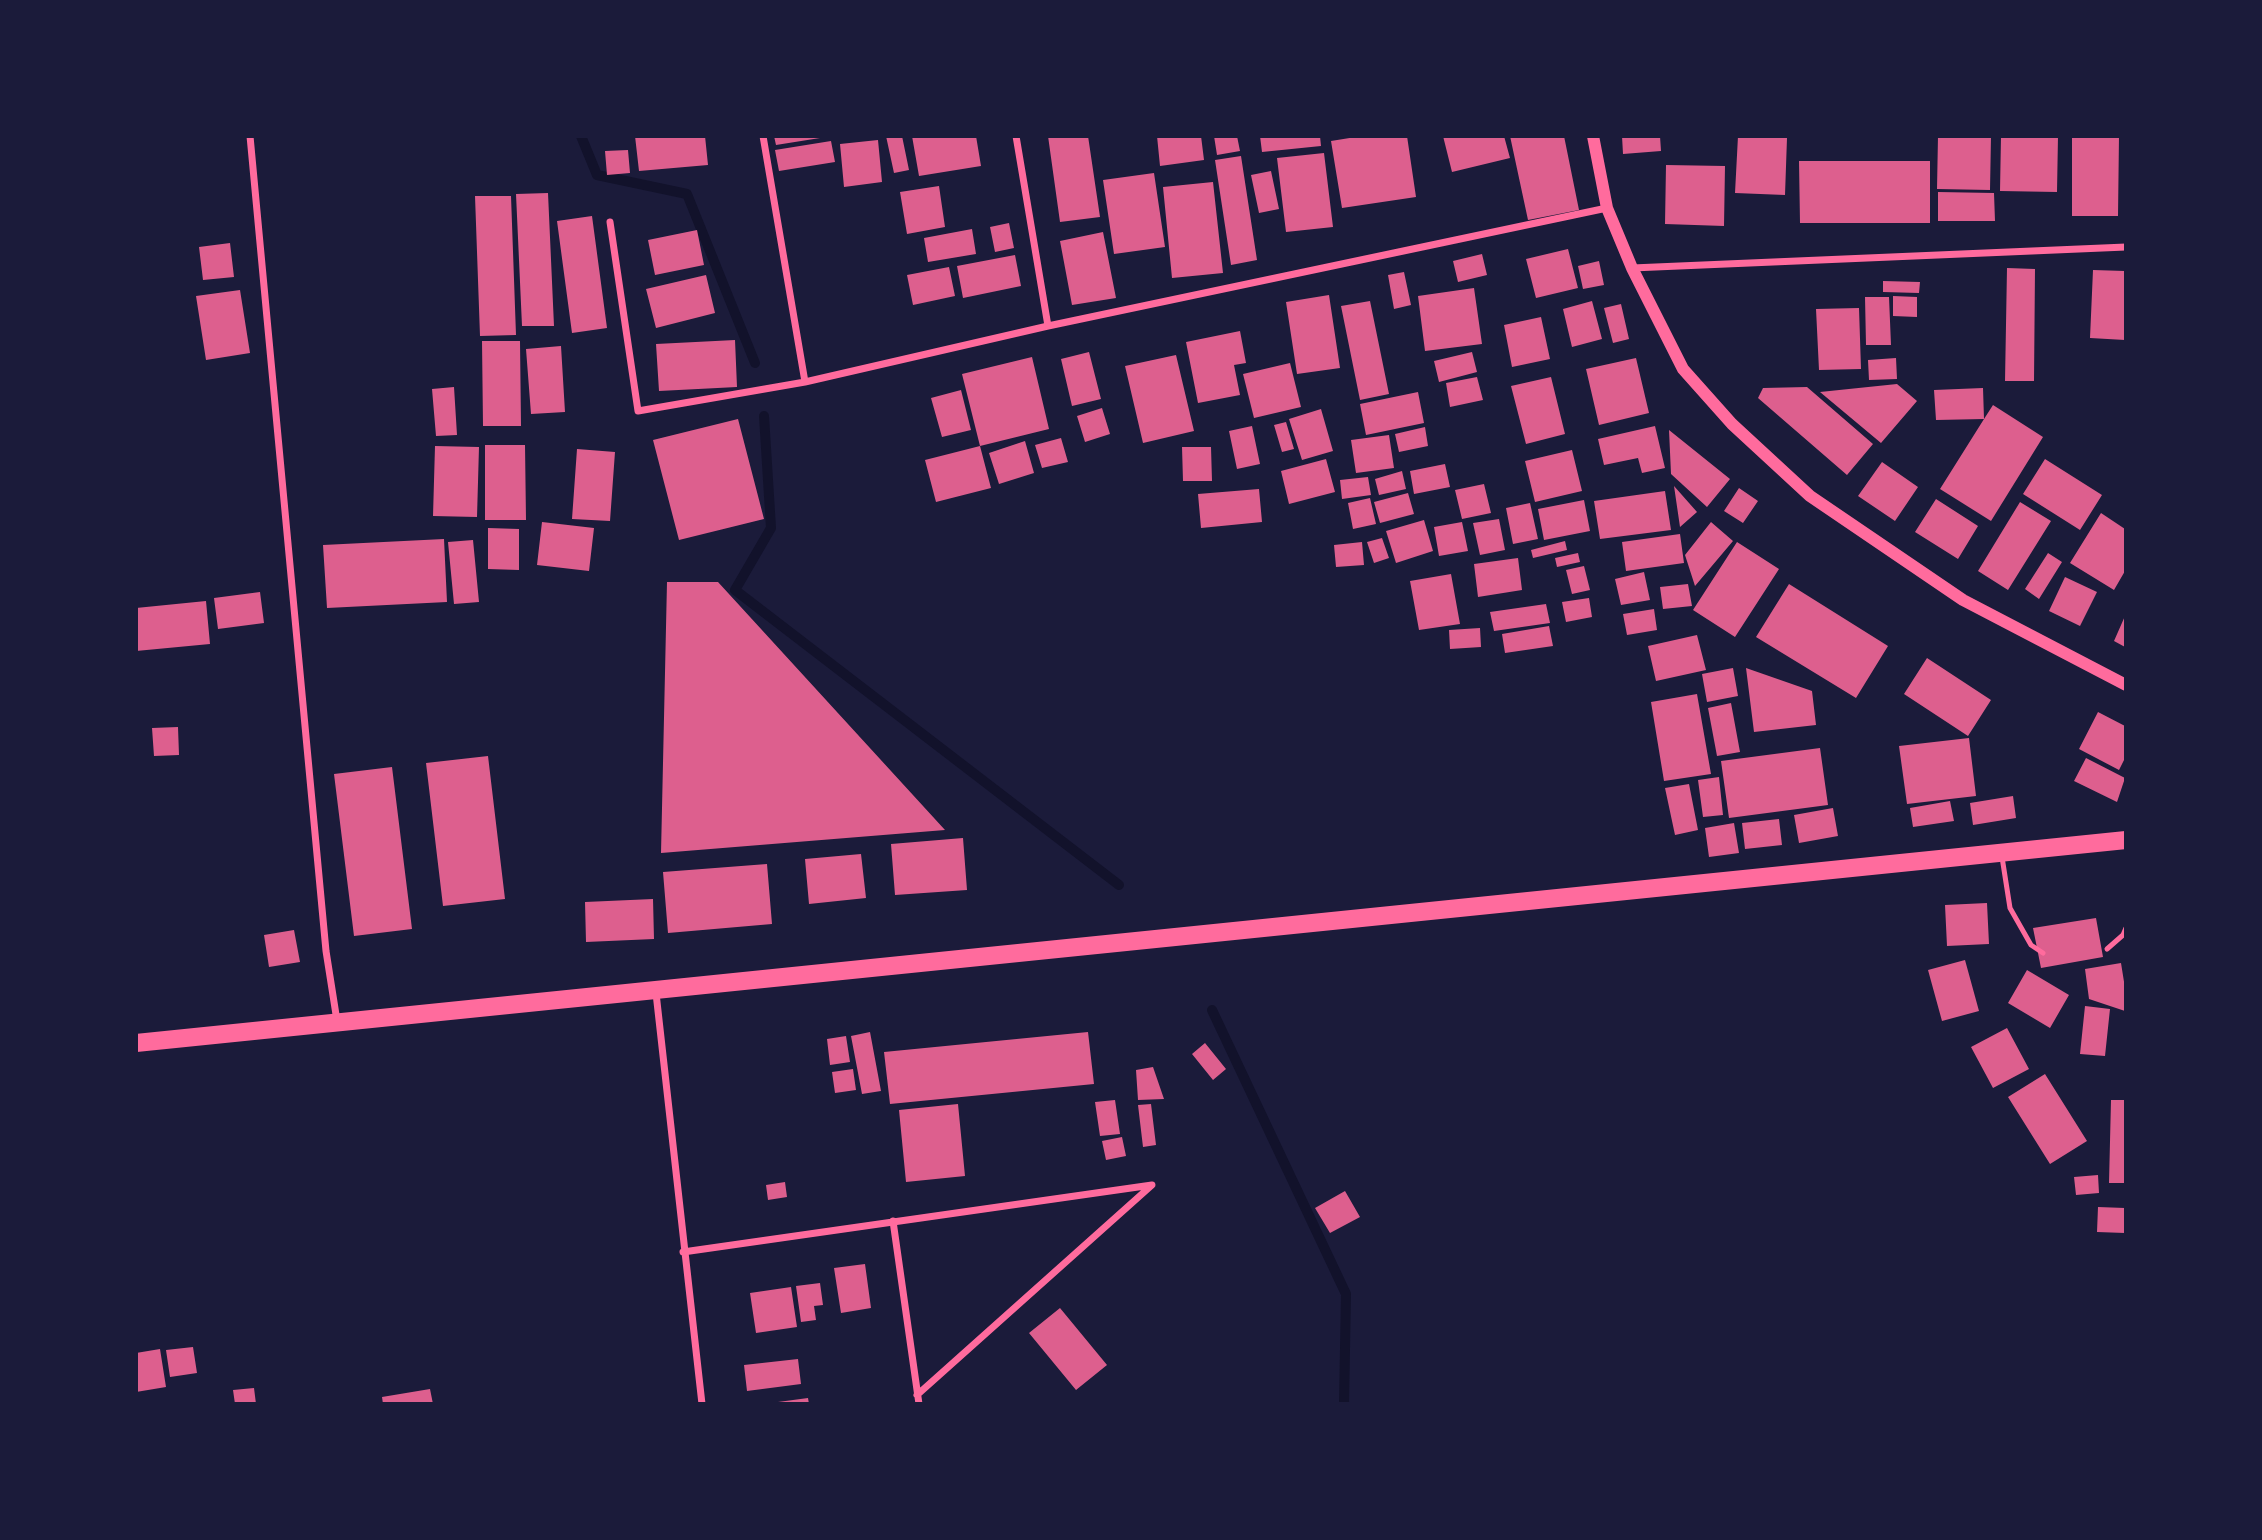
<!DOCTYPE html>
<html>
<head>
<meta charset="utf-8">
<style>
	body { margin:0 }
	#map { position:relative; width:2262px; height:1540px; overflow:hidden; background:#1b1b3a; font-family:"Titillium Web",sans-serif }
	canvas { display:block }
	.frame { position:absolute; inset:0; border:138px solid #1b1b3a; pointer-events:none }
</style>
</head>
<body>
<div id="map">
<canvas width="2262" height="1540"></canvas>
<div class="frame"></div>
</div>
<script>
const g = document.querySelector('canvas').getContext('2d');
g.lineJoin = 'round';
const poly = rows => new Path2D(rows.map(r => 'M' + r).join(''));
function trace(path, color, width, dash) { g.strokeStyle = color; g.lineWidth = width; g.lineCap = dash ? 'butt' : 'round'; g.setLineDash(dash || []); g.stroke(path); }
function fill(path, color) { g.fillStyle = color; g.fill(path, 'evenodd'); }
trace(poly([
	[581,136,597,175,687,194,755,363],
	[764,416,771,528,735,590,1119,885],
	[1212,1010,1346,1294,1344,1404]
]), '#12122b', 10);
fill(poly([
	[635,136,705,136,708,165,639,171],
	[774,136,820,136,820,138,776,145],
	[886,136,902,136,909,170,894,173],
	[912,136,976,136,981,166,919,176],
	[1048,136,1088,136,1100,217,1060,222],
	[1157,136,1201,136,1204,160,1160,166],
	[1214,136,1237,136,1240,151,1217,155],
	[1260,136,1320,136,1321,146,1262,152],
	[1362,136,1407,136,1416,197,1342,208,1331,141],
	[1443,136,1504,136,1510,158,1452,172],
	[1510,136,1564,136,1579,210,1528,220],
	[1622,136,1660,136,1661,151,1623,154],
	[1738,136,1787,138,1785,195,1735,193],
	[1938,136,1991,136,1990,190,1937,189],
	[2001,136,2058,136,2057,192,2000,191],
	[2072,136,2119,136,2118,216,2072,216],
	[878,140,882,182,844,187,840,144],
	[831,141,835,162,779,171,775,150],
	[628,150,630,173,607,175,605,151],
	[1324,153,1333,227,1286,232,1277,158],
	[1241,156,1257,260,1231,265,1215,160],
	[1799,161,1930,161,1930,223,1800,223],
	[1666,165,1725,166,1724,226,1665,224],
	[1271,171,1279,209,1259,213,1251,175],
	[1154,173,1165,247,1114,254,1103,180],
	[1213,182,1223,273,1172,278,1163,187],
	[939,186,945,227,907,234,900,192],
	[1938,192,1994,193,1995,221,1938,221],
	[548,193,554,326,522,326,516,194],
	[475,196,511,196,516,335,480,336],
	[592,216,607,328,572,333,557,221],
	[1009,223,1014,248,995,252,990,227],
	[972,229,976,254,928,262,924,238],
	[697,230,704,265,655,275,648,240],
	[1103,232,1116,298,1072,305,1060,241],
	[230,243,234,277,203,280,199,247],
	[1568,249,1578,288,1536,298,1526,259],
	[1482,254,1487,275,1458,282,1453,261],
	[1015,255,1021,286,963,298,957,266],
	[1599,261,1604,285,1583,289,1578,266],
	[949,267,955,296,913,305,907,275],
	[2007,268,2035,269,2034,381,2005,381],
	[2093,270,2125,271,2125,340,2090,338],
	[1404,272,1411,305,1394,309,1388,275],
	[706,275,715,313,656,328,646,289],
	[1883,281,1920,282,1919,293,1883,292],
	[1474,288,1482,344,1425,351,1418,296],
	[240,290,250,353,206,360,196,296],
	[1329,295,1340,368,1297,374,1286,302],
	[1893,296,1917,297,1917,317,1893,316],
	[1865,297,1889,297,1891,345,1866,345],
	[1370,301,1389,394,1360,400,1341,306],
	[1592,301,1602,339,1572,347,1563,309],
	[1621,304,1629,339,1613,343,1604,308],
	[1859,308,1861,369,1819,370,1816,309],
	[1541,317,1550,359,1512,367,1504,325],
	[1240,331,1246,363,1234,365,1240,395,1198,403,1186,342],
	[735,340,737,387,659,391,656,344],
	[482,341,520,341,521,426,483,426],
	[561,346,565,412,531,414,526,349],
	[1089,352,1101,399,1072,406,1061,359],
	[1472,352,1477,372,1439,382,1434,361],
	[1176,355,1194,431,1143,443,1125,366],
	[1032,357,1049,429,980,446,962,374],
	[1636,358,1649,413,1599,425,1586,369],
	[1896,358,1897,379,1869,380,1868,360],
	[1290,363,1301,407,1254,418,1243,374],
	[1477,377,1483,400,1450,407,1446,383],
	[1551,377,1565,434,1526,444,1511,386],
	[1897,384,1917,401,1881,443,1820,392],
	[454,387,457,435,436,436,432,389],
	[1807,387,1873,444,1847,475,1758,398,1763,388],
	[1983,388,1984,419,1993,405,2043,437,1991,521,1940,489,1984,419,1936,420,1934,390],
	[961,390,971,430,942,437,931,398],
	[1418,392,1424,423,1366,435,1360,404],
	[1102,408,1110,434,1085,442,1077,416],
	[1321,409,1333,451,1302,460,1289,419],
	[738,419,764,519,679,540,653,440],
	[1286,422,1294,449,1282,452,1274,425],
	[1252,426,1260,464,1237,469,1229,431],
	[1655,426,1665,468,1642,473,1638,458,1604,465,1598,439],
	[1425,427,1428,446,1399,452,1395,434],
	[1669,430,1730,479,1707,507,1671,474],
	[1389,435,1394,468,1356,473,1351,440],
	[1061,438,1068,462,1042,468,1035,445],
	[1025,441,1034,473,999,484,989,453],
	[485,445,525,445,526,520,485,520],
	[435,446,479,447,477,517,433,516],
	[980,446,991,488,936,502,925,460],
	[1182,447,1211,447,1212,481,1183,481],
	[577,449,615,452,610,521,572,519],
	[1572,450,1582,491,1535,502,1525,461],
	[1326,459,1335,492,1289,504,1281,471],
	[2045,459,2102,495,2080,530,2023,494],
	[1882,462,1918,487,1895,521,1858,496],
	[1445,464,1450,487,1414,494,1410,471],
	[1402,471,1406,489,1379,495,1375,479],
	[1368,477,1371,495,1342,499,1340,480],
	[1484,484,1491,513,1462,519,1455,490],
	[1674,486,1697,512,1680,527],
	[1739,488,1758,501,1743,523,1724,511],
	[1259,489,1262,522,1201,528,1198,494],
	[1665,491,1671,530,1600,539,1594,501],
	[1408,493,1414,514,1380,523,1374,502],
	[1370,498,1376,524,1353,529,1348,503],
	[1936,499,1978,526,1958,559,1915,532],
	[1584,500,1590,531,1544,540,1538,509],
	[2020,502,2051,521,2008,590,1978,571],
	[1530,503,1538,539,1513,544,1506,508],
	[2101,513,2125,529,2125,571,2114,590,2070,563],
	[1499,519,1505,550,1480,555,1473,523],
	[1424,520,1433,551,1396,563,1386,531],
	[542,522,594,528,589,571,537,565],
	[1462,522,1468,551,1439,556,1434,527],
	[1711,522,1733,541,1695,586,1685,555],
	[488,528,519,529,519,570,488,569],
	[1680,534,1684,563,1626,571,1622,542],
	[1382,538,1389,558,1374,563,1367,542],
	[444,539,447,602,327,608,323,545],
	[473,540,479,602,454,604,448,542],
	[1565,541,1567,550,1533,558,1531,550],
	[1362,542,1364,565,1336,567,1334,545],
	[1737,542,1779,569,1735,637,1693,610],
	[1578,553,1580,562,1557,567,1555,558],
	[2048,553,2062,562,2039,599,2025,589],
	[1518,558,1522,590,1478,597,1474,564],
	[1584,566,1590,590,1572,594,1566,570],
	[1644,572,1650,600,1621,605,1615,579],
	[1451,574,1460,624,1419,630,1410,581],
	[2065,577,2097,592,2080,626,2049,611],
	[667,582,718,582,945,830,661,853],
	[1688,584,1692,606,1663,609,1660,587],
	[1789,584,1888,646,1856,698,1756,637],
	[260,592,264,623,218,629,214,598],
	[1589,598,1592,617,1566,622,1562,602],
	[206,601,210,644,136,651,136,608],
	[1546,604,1550,623,1494,631,1490,612],
	[1654,609,1657,630,1627,635,1623,614],
	[2125,616,2125,647,2114,641],
	[1549,626,1553,646,1505,653,1502,634],
	[1480,628,1481,647,1450,649,1449,630],
	[1697,635,1706,670,1656,681,1648,646],
	[1927,658,1991,700,1968,736,1904,694],
	[1733,668,1738,696,1707,702,1702,674],
	[1746,668,1812,691,1816,725,1754,732],
	[1697,694,1711,774,1664,781,1651,702],
	[1731,703,1740,752,1717,756,1708,708],
	[2098,712,2125,726,2125,758,2119,770,2079,749],
	[178,727,179,755,154,756,152,728],
	[1969,738,1976,796,1907,804,1899,746],
	[1820,748,1828,805,1729,818,1721,761],
	[488,756,505,899,443,906,426,763],
	[2086,758,2125,778,2117,802,2074,781],
	[392,767,412,929,354,936,334,774],
	[1719,777,1723,815,1703,817,1698,780],
	[1689,784,1698,830,1675,835,1665,788],
	[2013,796,2016,818,1973,825,1970,803],
	[1950,801,1954,821,1913,827,1910,808],
	[1833,808,1838,836,1799,843,1794,815],
	[1779,819,1782,845,1745,849,1742,823],
	[1734,823,1739,853,1709,857,1705,828],
	[963,838,967,890,895,895,891,844],
	[861,854,866,898,809,904,805,859],
	[767,864,772,924,668,933,663,872],
	[653,899,654,939,586,942,585,902],
	[1987,903,1989,944,1947,946,1945,905],
	[2096,918,2103,957,2041,968,2033,928],
	[294,930,300,962,269,967,264,935],
	[1965,960,1979,1011,1942,1021,1928,970],
	[2121,963,2125,988,2125,1011,2089,999,2085,969],
	[2027,970,2069,995,2050,1028,2008,1003],
	[2085,1006,2110,1009,2105,1056,2080,1054],
	[2007,1028,2029,1069,1993,1088,1971,1047],
	[870,1032,881,1091,862,1094,851,1036],
	[1088,1032,1094,1084,890,1104,884,1052],
	[846,1036,850,1062,830,1065,827,1039],
	[1205,1043,1226,1069,1213,1080,1192,1054],
	[1153,1067,1164,1099,1138,1100,1136,1070],
	[853,1069,856,1090,835,1093,832,1072],
	[2045,1074,2087,1141,2050,1164,2008,1097],
	[1115,1100,1120,1134,1100,1136,1095,1102],
	[2111,1100,2125,1100,2125,1183,2109,1183],
	[958,1104,965,1176,906,1182,899,1110],
	[1151,1104,1156,1145,1143,1147,1138,1105],
	[1122,1137,1126,1156,1106,1160,1102,1141],
	[2098,1175,2099,1193,2076,1195,2074,1177],
	[785,1182,787,1197,768,1200,766,1185],
	[1345,1191,1360,1217,1330,1233,1315,1208],
	[2098,1207,2125,1208,2125,1233,2097,1232],
	[865,1264,871,1308,841,1313,834,1268],
	[820,1283,823,1305,814,1306,816,1320,801,1322,796,1286],
	[791,1287,797,1327,756,1333,750,1293],
	[1060,1308,1107,1365,1076,1390,1029,1333],
	[193,1347,197,1373,170,1377,166,1350],
	[160,1349,166,1387,136,1392,136,1353],
	[798,1359,801,1384,747,1391,744,1365],
	[254,1388,256,1404,235,1404,233,1390],
	[430,1389,433,1404,383,1404,382,1397],
	[808,1398,809,1404,778,1404,778,1402]
]), '#dd5f8e');
trace(poly([
	[2002,857,2010,908,2031,945,2043,953],
	[2107,949,2123,935,2126,928]
]), '#ff6b9d', 5);
trace(poly([
	[250,136,326,951,337,1021],
	[763,136,805,382],
	[1016,136,1048,326],
	[610,222,638,411,805,382,1048,326,1607,208],
	[1632,268,2126,247],
	[656,993,702,1404],
	[893,1221,919,1404],
	[683,1252,1152,1185,917,1395]
]), '#ff6b9d', 7);
trace(poly([
	[1593,136,1607,208,1632,268,1683,369,1732,424,1810,496,1963,600,2126,685]
]), '#ff6b9d', 12);
trace(poly([
	[136,1043,2126,840]
]), '#ff6b9d', 18);
</script>
</body>
</html>
